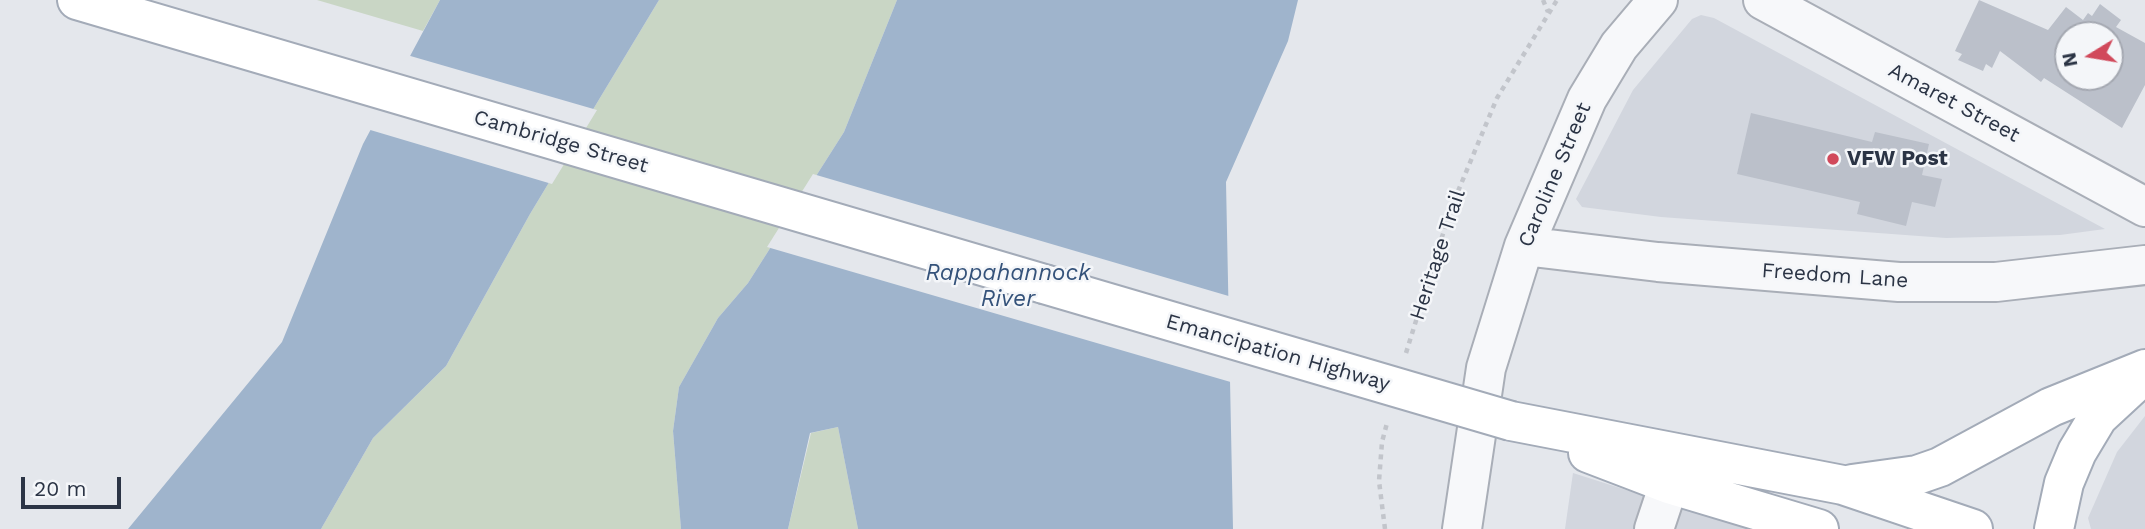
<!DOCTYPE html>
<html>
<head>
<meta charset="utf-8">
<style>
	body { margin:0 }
	#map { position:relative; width:2145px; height:529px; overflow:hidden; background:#e4e7ec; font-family:"Work Sans",sans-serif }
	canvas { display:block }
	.north { position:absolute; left:2054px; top:21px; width:70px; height:70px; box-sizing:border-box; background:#f4f6f9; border:2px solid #a4a8b1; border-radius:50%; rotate:259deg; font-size:19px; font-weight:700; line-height:28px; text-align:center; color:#2b3445 }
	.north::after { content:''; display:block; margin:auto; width:24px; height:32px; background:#d1495b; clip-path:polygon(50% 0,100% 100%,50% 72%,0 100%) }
	.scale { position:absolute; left:21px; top:477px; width:100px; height:32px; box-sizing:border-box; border:4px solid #2b3445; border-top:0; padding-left:9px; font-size:21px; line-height:24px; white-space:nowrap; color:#2b3445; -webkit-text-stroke:5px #f4f6f9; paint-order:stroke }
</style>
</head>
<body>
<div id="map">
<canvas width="2145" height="529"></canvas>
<div class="north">N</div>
<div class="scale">20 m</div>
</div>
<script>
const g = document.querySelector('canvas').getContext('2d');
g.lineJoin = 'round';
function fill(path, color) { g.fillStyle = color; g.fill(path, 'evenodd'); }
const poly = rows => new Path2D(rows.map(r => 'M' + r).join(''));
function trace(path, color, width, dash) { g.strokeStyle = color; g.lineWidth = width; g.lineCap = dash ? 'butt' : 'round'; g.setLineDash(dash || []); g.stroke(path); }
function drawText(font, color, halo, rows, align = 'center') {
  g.font = font + ' "Work Sans",sans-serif'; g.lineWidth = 5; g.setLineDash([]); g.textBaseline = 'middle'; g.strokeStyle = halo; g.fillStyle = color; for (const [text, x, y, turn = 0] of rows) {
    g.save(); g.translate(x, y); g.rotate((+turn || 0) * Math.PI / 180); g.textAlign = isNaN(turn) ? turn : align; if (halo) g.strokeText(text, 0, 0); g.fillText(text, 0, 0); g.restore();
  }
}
fill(poly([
	[1701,15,1714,18,2105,229,2060,235,1946,238,1661,217,1582,207,1576,199,1633,90,1692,19],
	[2145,416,2145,529,2091,529,2088,518,2117,452],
	[1573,473,1749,529,1565,529]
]), '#d2d6de');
fill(poly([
	[317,0,440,0,423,31],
	[659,0,897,0,844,132,748,283,718,318,679,387,673,431,681,529,321,529,373,438,446,366,530,214],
	[838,427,858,529,788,529,811,433]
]), '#c9d6c5');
fill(poly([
	[440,0,659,0,530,214,446,366,373,438,321,529,128,529,282,342,363,144],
	[897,0,1298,0,1288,41,1226,182,1233,529,858,529,838,427,810,433,788,529,681,529,673,431,679,387,718,318,748,283,844,132]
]), '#9fb4cc');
fill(poly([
	[407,55,597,110,552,184,367,129],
	[813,174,1232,297,1234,383,767,247]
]), '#e4e7ec');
fill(poly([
	[1979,0,2048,30,2066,7,2083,20,2088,13,2092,16,2100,4,2121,20,2116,27,2145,43,2145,85,2122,128,2044,78,2041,82,2000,51,1992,68,1986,64,1983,71,1958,60,1962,54,1955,51],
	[2068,35,2110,35,2110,77,2068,77],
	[1751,113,1872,142,1875,132,1929,144,1922,175,1942,179,1935,207,1912,202,1906,226,1857,214,1860,202,1737,174]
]), '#bbc0ca');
const minor = poly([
	[1763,0,2145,207],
	[1524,246,1658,262,1899,282,1996,282,2145,265],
	[1462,529,1486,368,1524,246,1587,99,1619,46,1658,0],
	[1654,529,1669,484]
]);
const major = poly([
	[77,0,1044,284],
	[1511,421,1843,485,1973,529],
	[1588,453,1669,484,1819,529],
	[1852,484,1917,475,1940,467,2051,407,2145,369],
	[2054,529,2064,483,2077,452,2098,417,2138,380]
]);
trace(minor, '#a9aeb7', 42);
trace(major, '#a3abb8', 42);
trace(poly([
	[1543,0,1548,12],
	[1406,353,1451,208,1497,98,1557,0],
	[1385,529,1379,481,1382,442,1387,423]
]), '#c2c5cb', 4.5, [5, 5]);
trace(minor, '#f7f8fa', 38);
trace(major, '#fff', 38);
const majorBridge = poly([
	[1044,284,1511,421]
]);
trace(majorBridge, '#a3abb8', 42, []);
trace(majorBridge, '#fff', 38);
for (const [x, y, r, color] of [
	[1833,159,7,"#d1495b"]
]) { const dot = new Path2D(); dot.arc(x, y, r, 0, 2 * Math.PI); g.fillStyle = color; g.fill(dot); trace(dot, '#f4f6f9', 2.5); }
drawText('21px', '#2b3445', '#f4f6f9', [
	["Amaret Street",1954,103,28],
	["Cambridge Street",561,142,16],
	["Caroline Street",1555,175,-67],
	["Heritage Trail",1438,255,-72],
	["Freedom Lane",1835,276,4],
	["Emancipation Highway",1278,353,16]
]);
drawText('bold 21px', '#2b3445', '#f4f6f9', [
	["VFW Post",1847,159]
], 'left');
drawText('italic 23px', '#34527a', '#f4f6f9', [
	["Rappahannock",1008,273],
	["River",1008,299]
]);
</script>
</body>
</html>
